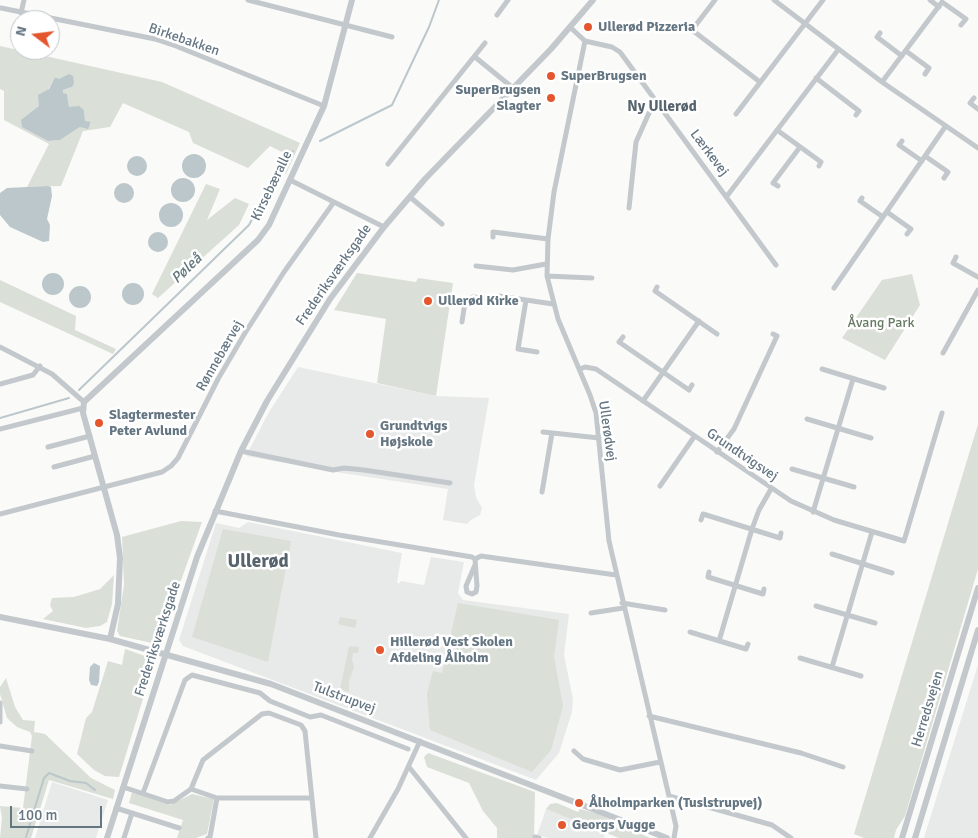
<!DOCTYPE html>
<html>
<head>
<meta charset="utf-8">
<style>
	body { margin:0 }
	#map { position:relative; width:978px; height:838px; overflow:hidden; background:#fafaf8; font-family:Signika,sans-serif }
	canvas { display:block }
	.north { position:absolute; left:10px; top:10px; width:50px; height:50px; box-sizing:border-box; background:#fff; border:1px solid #c1c8cd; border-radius:50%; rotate:285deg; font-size:14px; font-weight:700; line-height:20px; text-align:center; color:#657683 }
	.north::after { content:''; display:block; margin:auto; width:18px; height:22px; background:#e4572e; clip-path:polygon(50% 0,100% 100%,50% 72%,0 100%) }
	.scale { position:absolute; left:10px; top:806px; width:92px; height:22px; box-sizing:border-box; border:2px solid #657683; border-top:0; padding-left:6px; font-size:15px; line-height:18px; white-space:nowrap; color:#657683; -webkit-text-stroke:4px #fff; paint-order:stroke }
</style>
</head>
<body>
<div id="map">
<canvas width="978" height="838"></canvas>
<div class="north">N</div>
<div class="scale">100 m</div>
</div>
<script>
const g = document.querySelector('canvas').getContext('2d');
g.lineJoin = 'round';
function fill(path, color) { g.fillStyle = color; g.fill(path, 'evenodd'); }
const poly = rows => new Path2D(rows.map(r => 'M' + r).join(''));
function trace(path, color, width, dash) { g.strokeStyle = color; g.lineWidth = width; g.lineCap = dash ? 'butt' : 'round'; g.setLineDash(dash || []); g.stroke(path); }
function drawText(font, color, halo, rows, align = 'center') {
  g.font = font + ' Signika,sans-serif'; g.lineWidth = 5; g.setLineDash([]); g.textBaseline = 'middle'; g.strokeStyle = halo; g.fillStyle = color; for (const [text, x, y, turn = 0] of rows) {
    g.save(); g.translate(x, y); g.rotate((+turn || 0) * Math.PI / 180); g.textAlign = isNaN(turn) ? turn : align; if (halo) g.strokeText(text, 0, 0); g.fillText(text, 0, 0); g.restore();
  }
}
fill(poly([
	[298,367,436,396,489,398,474,485,476,497,482,508,480,515,471,520,467,524,443,520,448,489,342,473,246,456,269,412],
	[248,522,402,553,397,582,399,584,401,581,424,585,431,557,464,562,458,593,463,600,569,614,564,655,573,699,572,712,559,753,536,780,183,646,179,640,216,523,239,528],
	[978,665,978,838,924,838,926,831],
	[52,782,108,800,96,838,35,838],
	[546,809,605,832,604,838,548,838,537,835]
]), '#e8e9e9');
fill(poly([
	[0,46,162,82,300,143,286,174,277,170,286,154,270,146,248,168,193,143,189,132,123,103,110,127,83,131,61,186,27,187,49,144,4,120,4,91,0,89],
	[55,77,72,87,63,90,63,94,67,95,69,107,84,110,85,122,91,122,90,125,80,127,60,140,48,141,36,134,39,106],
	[206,184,220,189,207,220,235,198,249,204,239,225,158,298,152,294],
	[357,273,416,282,418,278,453,283,436,396,377,383,386,319,334,310],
	[912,274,920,305,885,360,842,338,882,280],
	[0,280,76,316,75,330,116,349,113,354,0,302],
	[978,424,978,569,905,816,896,830,894,838,864,838,854,834],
	[181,521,202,522,160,639,152,643,120,636,117,631,124,585,122,537],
	[223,529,291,541,268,662,192,637],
	[114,575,112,604,107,622,100,626,86,628,43,619,53,611,50,605,52,598,74,597,100,589],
	[458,603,559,620,554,657,563,706,551,750,532,772,430,730,427,694,433,671,442,673],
	[340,617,357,620,355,628,338,624],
	[349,646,359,647,358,653,353,653,352,660,354,667,349,681,349,692,340,689],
	[125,649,148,657,153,666,119,777,105,776,94,770,77,754,86,718,92,712,108,661,122,665],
	[6,678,15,707,23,720,35,721,34,732,45,734,91,778,115,790,113,799,49,780,31,838,0,838,2,818,0,806,23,808,32,736,30,732,17,727,7,718,0,694,0,687],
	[428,753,535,792,534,838,497,838,497,828,483,811,469,783,427,767,424,757],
	[132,792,170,805,192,794,214,799,207,834,196,838,177,838,183,820,129,803],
	[557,803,578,812,580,809,598,814,650,838,619,838,546,809,550,804]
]), '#dadfd7');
fill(poly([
	[69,74,73,76,74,83,72,87,63,90,63,93,67,94,69,107,79,106,84,110,85,121,91,122,88,129,80,127,60,140,48,141,22,127,21,120,39,106,38,95,49,89,55,77,59,79],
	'182 166a12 12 0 1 1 24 0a12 12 0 1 1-24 0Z',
	'127 166a10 10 0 1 1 20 0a10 10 0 1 1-20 0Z',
	'171 190a12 12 0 1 1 24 0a12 12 0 1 1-24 0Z',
	'114 193a10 10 0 1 1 20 0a10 10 0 1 1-20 0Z',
	[48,186,51,187,52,196,47,219,50,225,49,241,43,242,10,227,0,215,0,193,7,188],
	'159 215a12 12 0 1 1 24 0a12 12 0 1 1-24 0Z',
	'148 242a10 10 0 1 1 20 0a10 10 0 1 1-20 0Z',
	'42 284a11 11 0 1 1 22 0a11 11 0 1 1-22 0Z',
	'122 294a11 11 0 1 1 22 0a11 11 0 1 1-22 0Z',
	'69 297a11 11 0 1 1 22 0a11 11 0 1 1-22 0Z',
	[94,663,100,666,99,682,97,686,91,685,89,680,90,667]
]), '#bbc7cb');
trace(poly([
	[320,141,392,105,429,27,439,0],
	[79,390,249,225,268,189,278,178,293,151],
	[0,418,69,398],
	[26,837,44,778,49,773,70,781,86,783,95,790]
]), '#bbc7cb', 2);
trace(poly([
	[248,0,392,37],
	[715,0,692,30,760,82],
	[774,0,882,82,978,148],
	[930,0,939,7],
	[1,8,155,39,176,46,324,106],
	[21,13,24,0],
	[497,15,508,0],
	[571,28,585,41,612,47,620,52,776,265],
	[880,33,877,37,902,56],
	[585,41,554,192,548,239,547,276,558,319,590,395,596,413,609,541,676,826,674,838],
	[906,51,929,68,925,74],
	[475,57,513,88],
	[816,78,859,111,856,115],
	[882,82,942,2,966,19,961,25],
	[974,98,970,103,978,109],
	[736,114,823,0],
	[777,130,821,162,819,166],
	[902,141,899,145,922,161],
	[925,156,948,172,944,178],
	[388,164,485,43],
	[290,180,384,227],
	[778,186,773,183,800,147],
	[727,196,838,50],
	[410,197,442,224],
	[862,198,860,201,883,217],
	[629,208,636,142,649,113,657,102],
	[887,212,911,229,907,234],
	[493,237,493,232,548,239],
	[956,257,953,263,978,277],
	[476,266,513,270,546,264],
	[547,276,592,278],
	[657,287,655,291,717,334],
	[834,288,945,127],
	[526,300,518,349,537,352],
	[462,322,465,302,473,297,490,299,499,296,553,304],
	[623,337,619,342,689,390,692,385],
	[0,347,52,374,84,402],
	[943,353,978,290],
	[580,369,585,367,596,369,791,501,834,520,904,541,942,413],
	[822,369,884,388],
	[0,384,33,375,40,366],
	[643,401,699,321],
	[807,419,871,438],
	[0,429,83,408],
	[543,432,599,438],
	[48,447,90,436],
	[241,451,333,470,344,468,364,470,450,483],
	[717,452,734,429,777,336,773,334],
	[54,467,95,456],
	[792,469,854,487],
	[660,486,694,437],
	[542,492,552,433],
	[215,511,339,535,472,557,475,559,477,586,476,592,472,594,467,592,466,586,475,565],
	[813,512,853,379],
	[0,514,162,472,171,466,178,458,218,379,245,333,284,272,334,202],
	[701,520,703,514,780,538,781,533],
	[832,554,892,573],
	[475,559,481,556,616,575],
	[709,572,708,577,763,594,764,589],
	[622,603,665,610],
	[816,606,875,623],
	[591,613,623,608],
	[690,632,746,649,748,644],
	[719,641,752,529,759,510,771,489],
	[800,658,861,676],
	[832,667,872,532],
	[0,703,0,722],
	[649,716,801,753,843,767],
	[0,746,32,751],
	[574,751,583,759,620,770,660,762],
	[409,767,466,838],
	[0,786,27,789],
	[123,787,168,802,174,801,191,789,203,760,262,714,269,713,301,725,305,731,316,838],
	[191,789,217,798,312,798],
	[143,793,185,680,192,675,260,693,270,701,310,717,321,715,408,749],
	[669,796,772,825,791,838],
	[116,808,179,828],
	[535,837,539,838],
	[124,838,132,813],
	[208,838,210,837,217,798],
	[370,838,398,789,420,741]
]), '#c3c8cc', 5);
trace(poly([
	[0,617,110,639,271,684,667,838],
	[110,639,118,604,120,558,117,535,83,413,84,402,258,240,269,225,324,106,352,0],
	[107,838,197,557,241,451,267,401,330,299,384,227,425,179,551,49,593,0],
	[902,838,978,588],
	[915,838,978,630]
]), '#c3c8cc', 6);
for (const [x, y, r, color] of [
	[588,27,5,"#e4572e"],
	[551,76,5,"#e4572e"],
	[551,98,5,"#e4572e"],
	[428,301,5,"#e4572e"],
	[99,423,5,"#e4572e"],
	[370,434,5,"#e4572e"],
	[380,650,5,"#e4572e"],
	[579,803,5,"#e4572e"],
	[562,825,5,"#e4572e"]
]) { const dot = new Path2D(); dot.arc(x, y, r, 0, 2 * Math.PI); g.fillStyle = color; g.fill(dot); trace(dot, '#fff', 2); }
drawText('bold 14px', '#657683', '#fff', [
	["Ullerød Pizzeria",598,27],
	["SuperBrugsen",561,76],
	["SuperBrugsen",541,90,"right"],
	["Slagter",541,106,"right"],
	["Ullerød Kirke",438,301],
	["Slagtermester",109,415],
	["Peter Avlund",109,431],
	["Grundtvigs",380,426],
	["Højskole",380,442],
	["Hillerød Vest Skolen",390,642],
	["Afdeling Ålholm",390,658],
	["Ålholmparken (Tuslstrupvej)",589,803],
	["Georgs Vugge",572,825]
], 'left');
drawText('14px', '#657683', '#fff', [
	["Birkebakken",184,40,19],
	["Lærkevej",709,153,53],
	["Kirsebæralle",272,186,-64],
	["Frederiksværksgade",334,275,-55],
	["Rønnebærvej",220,356,-60],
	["Ullerødvej",607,431,82],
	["Grundtvigsvej",742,455,34],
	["Frederiksværksgade",158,639,-72],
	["Tulstrupvej",344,698,21],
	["Herredsvejen",928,709,-73]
]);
drawText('14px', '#687a64', '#fff', [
	["Åvang Park",881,323]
]);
drawText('bold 15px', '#57646e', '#fff', [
	["Ny Ullerød",662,107]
]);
drawText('italic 15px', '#60757c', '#fff', [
	["Pøleå",187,269,-44]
]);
drawText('bold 19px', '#57646e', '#fff', [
	["Ullerød",258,562]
]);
</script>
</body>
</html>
